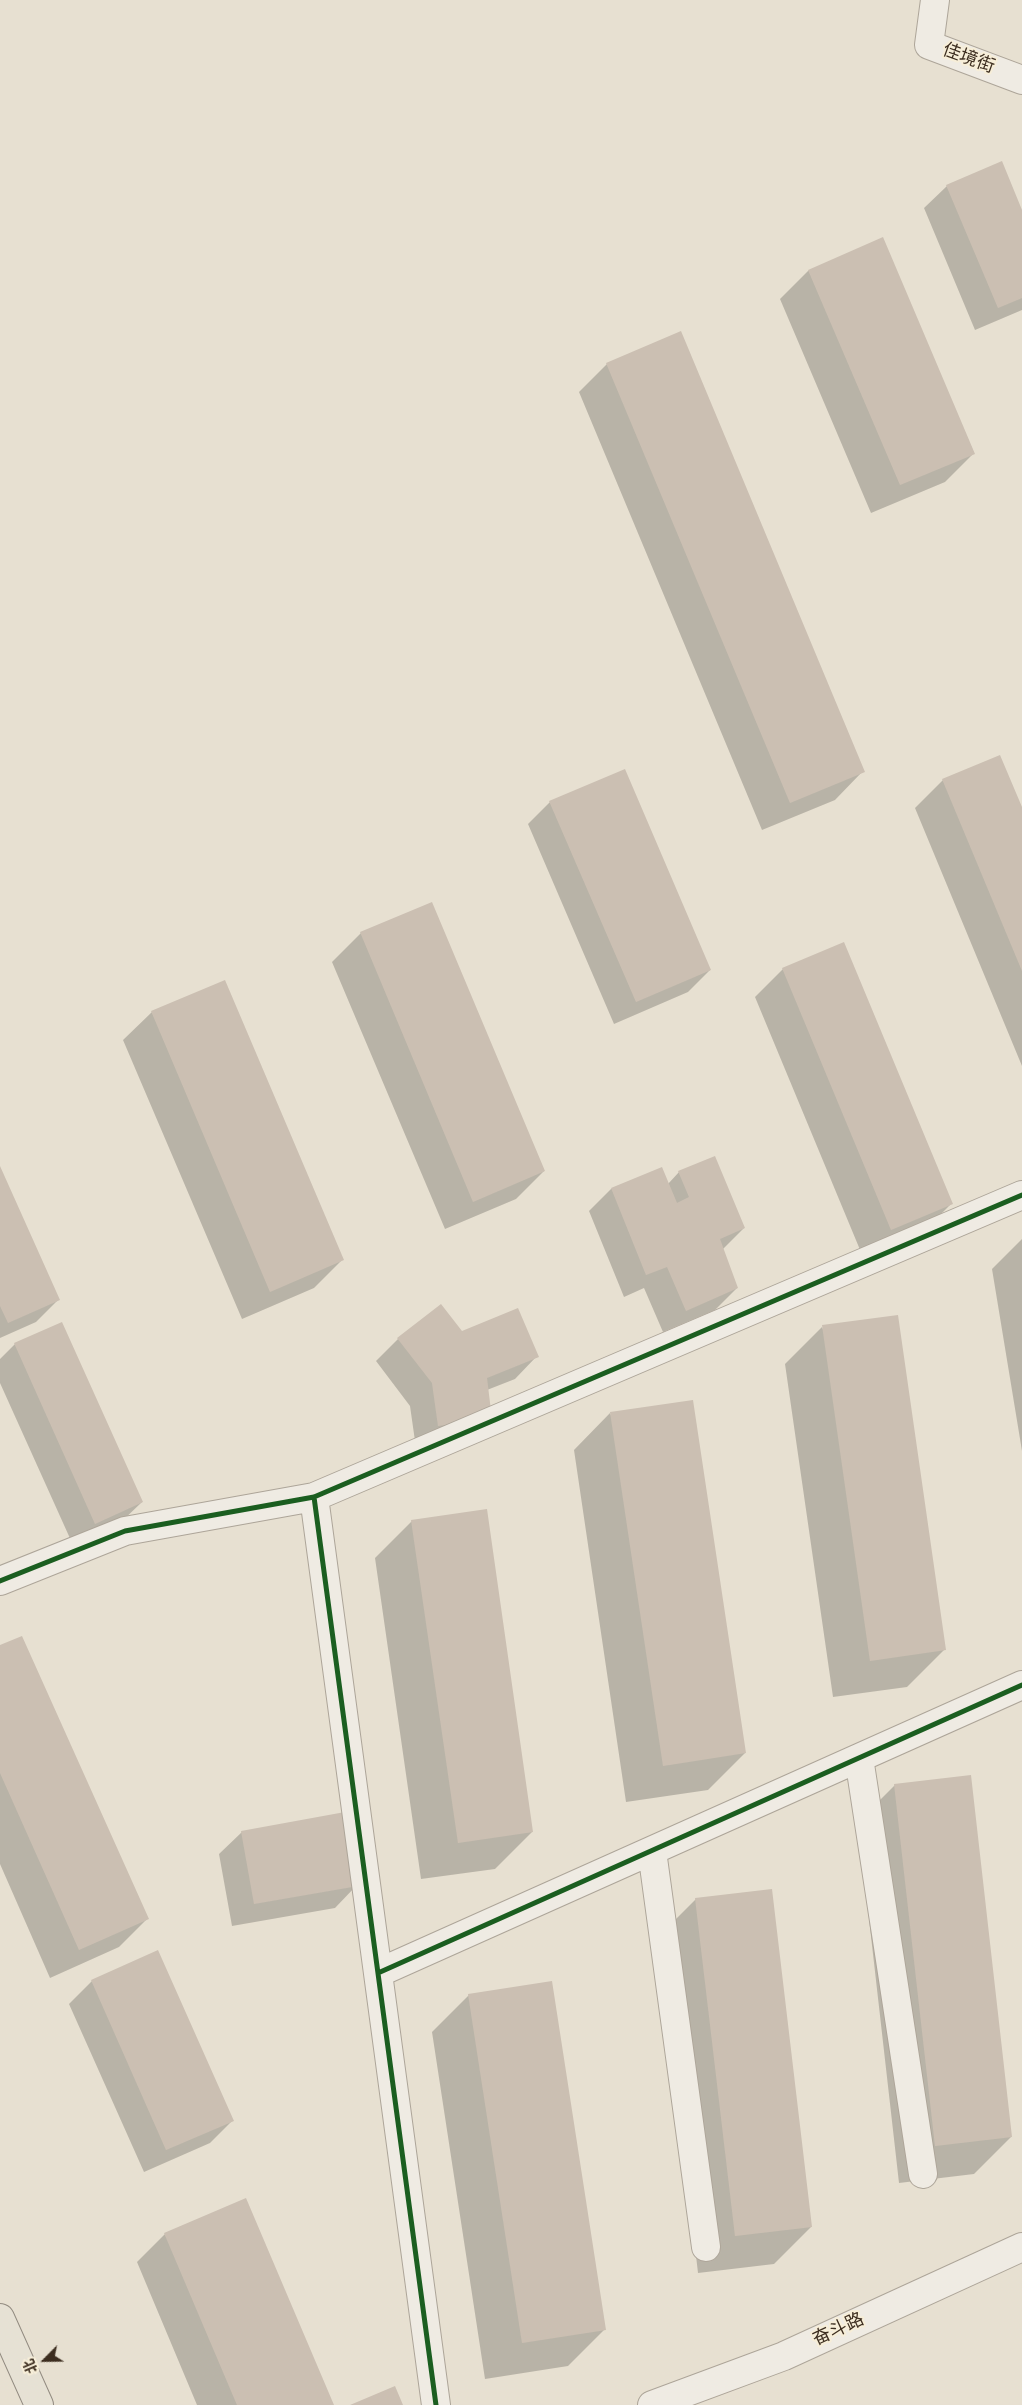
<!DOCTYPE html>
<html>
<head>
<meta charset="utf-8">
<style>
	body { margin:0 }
	#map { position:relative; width:1022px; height:2405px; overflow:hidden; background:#e7e0d1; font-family:Spectral,"Noto Sans SC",serif }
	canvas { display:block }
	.north { position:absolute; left:20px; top:2335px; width:50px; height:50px; -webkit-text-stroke:4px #f7eed8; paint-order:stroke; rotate:247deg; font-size:14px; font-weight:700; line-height:20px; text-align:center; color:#3d2e20 }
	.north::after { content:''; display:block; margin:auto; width:18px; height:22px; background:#3d2e20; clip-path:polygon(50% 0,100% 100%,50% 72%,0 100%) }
</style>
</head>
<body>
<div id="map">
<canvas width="1022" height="2405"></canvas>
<div class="north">北</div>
</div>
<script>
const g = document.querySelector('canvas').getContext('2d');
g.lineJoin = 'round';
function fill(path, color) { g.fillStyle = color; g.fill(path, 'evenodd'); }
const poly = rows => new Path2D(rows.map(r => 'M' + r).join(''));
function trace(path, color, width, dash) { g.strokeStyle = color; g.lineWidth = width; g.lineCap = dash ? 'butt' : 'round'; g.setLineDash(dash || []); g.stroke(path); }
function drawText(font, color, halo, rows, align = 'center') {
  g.font = font + ' Spectral,"Noto Sans SC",serif'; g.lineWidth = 4; g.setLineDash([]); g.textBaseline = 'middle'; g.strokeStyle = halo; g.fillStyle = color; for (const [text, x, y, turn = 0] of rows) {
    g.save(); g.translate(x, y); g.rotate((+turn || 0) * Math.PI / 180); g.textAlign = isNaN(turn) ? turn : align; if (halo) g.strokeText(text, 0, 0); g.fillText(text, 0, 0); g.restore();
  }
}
fill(poly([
	[947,186,1022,213,1022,310,975,330,924,208],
	[882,239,974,453,945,482,871,513,780,299,808,271],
	[607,364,863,771,835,800,762,830,579,392],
	[943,780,1022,811,1022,1066,915,808],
	[550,802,710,970,688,992,614,1024,528,824],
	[431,904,544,1171,516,1199,445,1229,332,962,361,933],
	[783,969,952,1203,923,1232,863,1257,755,997],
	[152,1012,342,1260,314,1288,242,1319,123,1040],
	[0,1169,58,1300,36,1322,0,1338],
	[679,1172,744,1228,721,1251,737,1288,715,1310,663,1332,644,1288,624,1297,589,1211,611,1189,668,1184],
	[1022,1239,1022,1451,992,1269],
	[822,1327,944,1650,907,1687,833,1697,785,1364],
	[462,1333,537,1356,515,1379,487,1390,491,1419,416,1448,410,1406,376,1361,398,1339],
	[15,1344,142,1502,119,1524,73,1545,0,1383,0,1359],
	[610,1413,745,1753,708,1790,626,1802,574,1450],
	[412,1521,532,1832,495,1869,421,1879,375,1558],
	[0,1647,147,1919,119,1947,50,1978,0,1864],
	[895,1785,1011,2137,974,2174,899,2183,858,1822],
	[242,1832,357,1885,335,1908,232,1926,219,1854],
	[696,1899,811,2227,774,2264,698,2273,659,1936],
	[92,1981,232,2121,210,2143,144,2172,69,2004],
	[469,1995,605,2329,568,2366,485,2379,432,2032],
	[165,2234,333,2405,197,2405,137,2262]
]), '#0003');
fill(poly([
	[1002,161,1022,210,1022,298,998,308,946,185],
	[883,237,975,454,900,485,808,270],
	[681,331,865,772,790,803,606,363],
	[1000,755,1022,807,1022,971,942,779],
	[625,769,711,970,636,1002,549,801],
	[432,902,545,1171,473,1202,360,932],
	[844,942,953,1204,891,1230,782,968],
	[225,980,344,1260,270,1292,151,1011],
	[715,1156,745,1228,720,1239,738,1288,686,1311,667,1267,646,1275,611,1188,662,1167,677,1203,689,1197,678,1171],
	[0,1166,60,1300,8,1323,0,1306],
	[441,1304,462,1331,518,1308,539,1357,487,1378,492,1419,438,1426,432,1383,397,1338],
	[898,1315,946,1650,870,1661,822,1325],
	[62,1322,143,1502,95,1524,14,1343],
	[693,1400,746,1753,663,1766,610,1412],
	[487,1509,533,1832,458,1843,411,1520],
	[22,1636,149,1919,79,1950,0,1773,0,1645],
	[971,1775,1012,2137,935,2146,894,1784],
	[345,1812,358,1886,254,1904,241,1831],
	[772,1889,812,2227,735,2236,695,1898],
	[158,1950,234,2121,166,2150,91,1980],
	[552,1981,606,2330,522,2343,468,1994],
	[246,2198,334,2405,237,2405,164,2233],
	[395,2386,403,2405,350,2405]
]), '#cbbfb2');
const minor = poly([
	[935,0,929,45,1022,80],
	[314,1497,436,2405],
	[0,1581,125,1531,314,1497,1022,1195],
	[859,1758,923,2174],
	[652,1851,706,2247],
	[378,1973,1022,1685],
	[652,2405,784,2356,1022,2247]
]);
const major = poly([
	[0,2318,39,2405]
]);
trace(minor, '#ada599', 30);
trace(major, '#928b80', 30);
trace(minor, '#efebe3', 28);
trace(major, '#e6e1d4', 28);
trace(poly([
	[314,1497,436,2405],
	[0,1581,125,1531,314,1497,1022,1195],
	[378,1973,1022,1685]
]), '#1b5e20', 5);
drawText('18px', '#3d2e20', '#f7eed8', [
	["佳境街",968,60,20],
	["奋斗路",839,2331,-25]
]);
</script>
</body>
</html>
